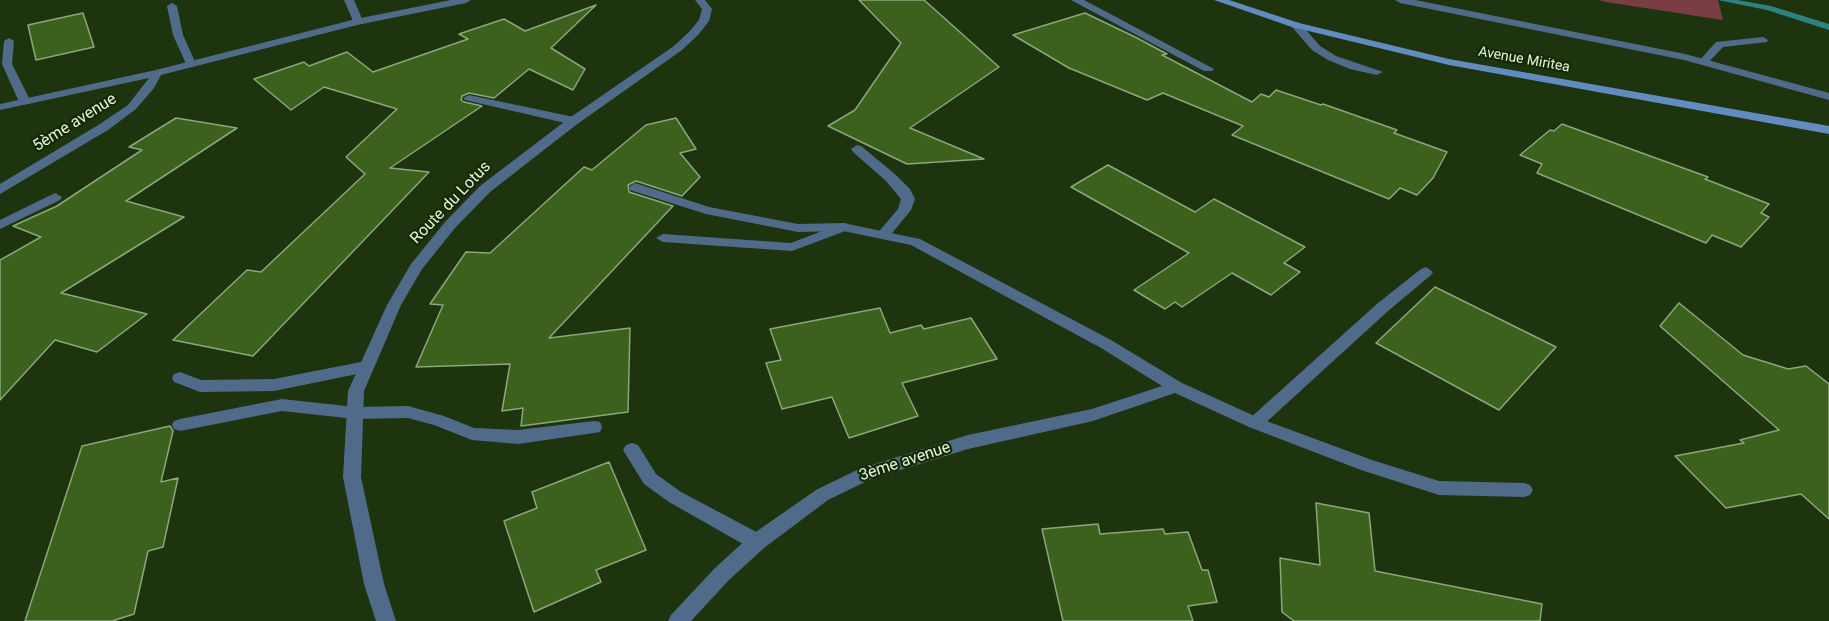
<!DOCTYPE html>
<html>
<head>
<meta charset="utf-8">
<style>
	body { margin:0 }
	canvas { display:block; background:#1e340e }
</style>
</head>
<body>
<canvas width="1829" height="621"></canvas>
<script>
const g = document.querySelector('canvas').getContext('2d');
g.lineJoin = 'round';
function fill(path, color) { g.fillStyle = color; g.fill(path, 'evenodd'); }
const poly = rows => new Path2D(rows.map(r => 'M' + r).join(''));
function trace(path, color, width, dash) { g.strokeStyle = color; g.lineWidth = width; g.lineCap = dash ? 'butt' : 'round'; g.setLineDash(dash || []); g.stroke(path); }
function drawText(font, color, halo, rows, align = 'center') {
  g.font = font + ' Roboto,sans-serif'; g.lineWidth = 4.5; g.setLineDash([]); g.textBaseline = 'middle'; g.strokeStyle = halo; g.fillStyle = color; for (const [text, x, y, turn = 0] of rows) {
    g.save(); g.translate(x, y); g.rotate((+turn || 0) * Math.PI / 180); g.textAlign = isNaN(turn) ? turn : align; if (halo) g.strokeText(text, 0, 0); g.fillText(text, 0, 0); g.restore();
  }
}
fill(poly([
	[1598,0,1718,0,1723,20,1606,2]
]), '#7a3d44');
fill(poly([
	[1718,0,1737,0,1771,6,1829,24,1829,30,1767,10,1718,0]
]), '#2d8281');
const building = poly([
	[859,0,924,0,999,67,910,128,984,159,907,164,828,126,855,110,901,43,859,0],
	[596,5,551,48,585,69,573,90,529,69,494,98,469,93,462,96,461,100,464,102,482,106,390,168,429,172,253,356,173,340,247,270,261,272,365,174,346,157,397,109,324,87,291,110,254,79,304,62,309,66,347,52,373,72,468,39,459,34,504,19,525,31,596,5],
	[83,13,94,47,36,60,28,25,83,13],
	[1085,13,1135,37,1167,54,1162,55,1252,102,1261,94,1269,97,1276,90,1321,105,1323,104,1397,130,1394,133,1447,152,1433,178,1417,195,1400,188,1389,199,1232,135,1243,126,1163,93,1147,100,1069,68,1013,35,1085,13],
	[176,118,237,128,126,201,184,217,61,293,147,314,97,352,55,340,0,400,0,260,41,237,13,226,57,206,142,150,129,147,176,118],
	[676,118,696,149,680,153,700,177,682,196,636,181,628,185,629,192,673,206,549,338,630,328,628,412,521,426,523,408,502,411,510,364,416,367,443,305,430,304,466,252,490,253,584,167,592,170,646,125,676,118],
	[1562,124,1708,177,1705,179,1769,204,1761,213,1769,217,1741,247,1712,235,1706,243,1537,173,1542,164,1520,155,1550,130,1554,131,1562,124],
	[1108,165,1195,212,1214,199,1305,247,1284,263,1300,272,1271,295,1232,273,1182,307,1175,302,1165,309,1134,290,1189,253,1071,187,1108,165],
	[1435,287,1556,347,1499,410,1376,343,1435,287],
	[1679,303,1743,355,1788,369,1806,366,1829,384,1829,519,1801,494,1726,508,1675,456,1744,443,1740,440,1779,430,1660,326,1679,303],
	[880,308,890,333,921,325,924,329,971,318,997,359,902,383,918,416,849,438,832,397,782,409,766,363,781,360,770,329,880,308],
	[170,426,173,431,161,482,178,478,163,547,148,551,134,614,112,621,25,621,82,446,170,426],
	[609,462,646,550,596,570,601,582,534,612,504,521,537,508,532,492,609,462],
	[1316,503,1369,513,1375,571,1542,604,1540,621,1294,621,1282,612,1280,558,1320,565,1316,503],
	[1098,524,1100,534,1163,529,1165,534,1188,532,1202,570,1208,570,1217,602,1188,606,1193,621,1063,621,1042,529,1098,524]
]);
fill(building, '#3b611d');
trace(building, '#8ca67d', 1.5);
fill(poly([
	[344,0,354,0,363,21,362,23,354,23,344,0],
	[172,3,177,6,183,35,196,64,195,66,187,66,173,35,167,6,172,3],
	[1296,22,1300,23,1320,46,1336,56,1383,72,1377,75,1350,69,1328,60,1312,50,1292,27,1292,23,1296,22],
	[1763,37,1768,40,1767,42,1723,47,1707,64,1699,64,1698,62,1716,42,1763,37],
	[9,38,14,41,12,64,31,102,29,104,21,104,19,102,2,64,4,41,9,38],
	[469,95,574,117,580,121,574,125,465,100,463,98,469,95],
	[857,145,861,146,896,175,910,189,915,199,911,210,888,238,883,239,876,235,898,209,901,199,886,181,853,152,851,149,857,145],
	[55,193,62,197,60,200,0,229,0,220,55,193],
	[843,223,848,224,850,227,848,230,792,251,663,242,656,238,663,234,791,243,843,223],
	[1426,267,1433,272,1431,275,1388,311,1261,427,1255,429,1249,427,1247,423,1249,419,1378,303,1421,269,1426,267],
	[366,361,372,363,374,367,372,371,274,391,200,392,174,382,172,378,174,374,180,372,201,380,274,379,366,361],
	[282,399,355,407,408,406,444,416,474,428,518,430,594,421,600,422,602,427,600,432,594,433,518,444,472,440,434,425,408,418,355,419,282,411,180,431,174,429,172,425,174,421,180,419,282,399],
	[632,443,638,445,656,474,681,492,764,536,766,542,764,548,757,550,750,548,669,502,644,484,623,450,626,445,632,443]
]), '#506a8a');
fill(poly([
	[451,0,471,0,466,3,357,25,161,75,154,88,136,109,108,130,0,194,0,184,100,124,128,105,149,78,0,110,0,104,156,70,356,19,451,0],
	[695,0,705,0,712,9,709,21,698,35,682,50,576,125,490,192,455,228,422,269,401,305,364,391,361,477,384,584,396,621,376,621,364,584,343,477,348,391,387,305,411,264,445,222,480,186,568,119,674,46,690,31,699,20,702,9,695,0],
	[1071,0,1084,0,1214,69,1212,71,1204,71,1071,0],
	[1395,0,1415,0,1685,54,1829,93,1829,100,1684,60,1400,3,1395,0],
	[635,183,709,207,798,224,843,223,920,239,1111,340,1182,383,1261,419,1372,460,1439,481,1524,483,1530,485,1533,490,1530,495,1524,497,1439,495,1361,470,1249,427,1175,393,1093,421,968,449,871,479,828,500,764,548,729,580,691,621,668,621,671,615,715,568,750,536,816,490,859,469,968,435,1092,409,1162,386,1101,348,911,245,843,231,798,232,706,214,630,190,629,187,635,183]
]), '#506a8a');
fill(poly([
	[1214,0,1229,0,1299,23,1449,59,1829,126,1829,134,1449,65,1292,27,1214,0]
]), '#628cbf');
drawText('14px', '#e7f6df', '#152a04', [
	["Avenue Miritea",1524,60,10]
]);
drawText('16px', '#e7f6df', '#152a04', [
	["5ème avenue",75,123,-32],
	["Route du Lotus",451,203,-46],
	["3ème avenue",905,462,-18]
]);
</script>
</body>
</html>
